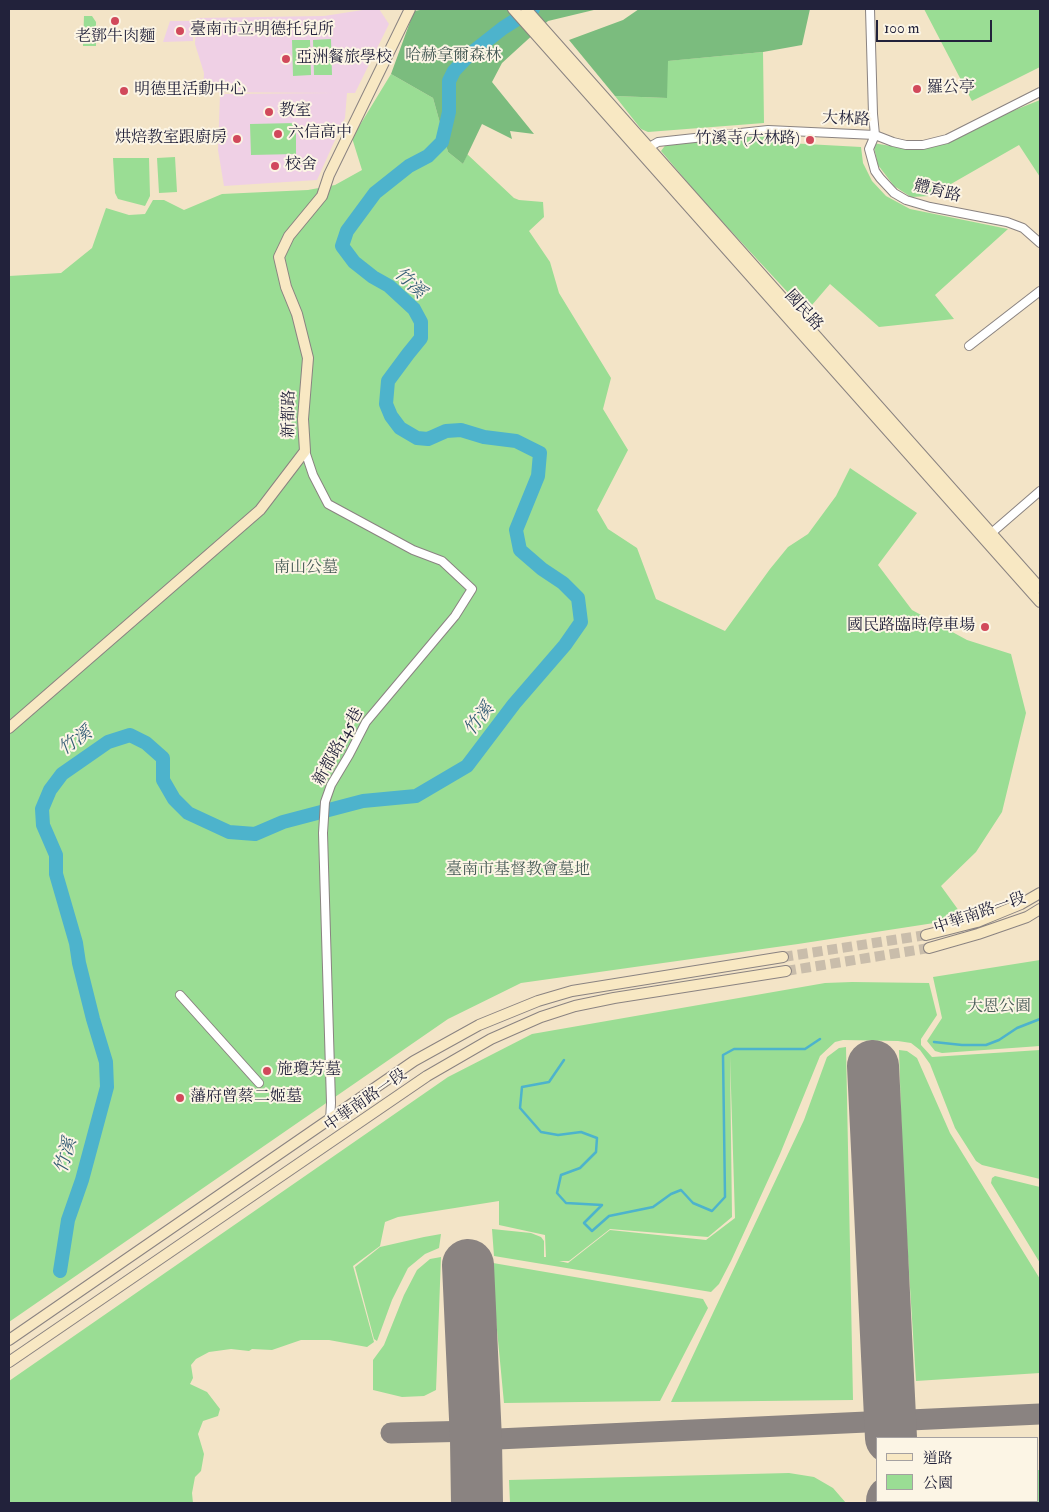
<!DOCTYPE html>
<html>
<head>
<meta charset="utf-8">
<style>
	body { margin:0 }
	#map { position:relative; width:1049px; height:1512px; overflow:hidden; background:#f3e4c7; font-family:"IM FELL Double Pica","Noto Serif TC",serif }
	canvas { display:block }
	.frame { position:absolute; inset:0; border:10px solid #22223b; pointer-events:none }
	.legend { position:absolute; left:876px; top:1437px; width:162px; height:65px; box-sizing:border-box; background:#fcf5e5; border:1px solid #a5a1a1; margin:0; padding:6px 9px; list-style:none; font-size:15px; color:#22223b }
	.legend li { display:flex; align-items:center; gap:10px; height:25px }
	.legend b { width:25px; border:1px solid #a5a1a1 }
	.scale { position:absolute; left:876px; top:20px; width:116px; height:22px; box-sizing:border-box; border:2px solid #22223b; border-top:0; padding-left:6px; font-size:15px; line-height:18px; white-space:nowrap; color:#22223b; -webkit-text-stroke:4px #fcf5e5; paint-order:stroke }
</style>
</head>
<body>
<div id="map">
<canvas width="1049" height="1512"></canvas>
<div class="frame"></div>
<ul class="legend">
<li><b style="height:6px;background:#f8e8c3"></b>道路</li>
<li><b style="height:14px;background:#9add94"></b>公園</li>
</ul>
<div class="scale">100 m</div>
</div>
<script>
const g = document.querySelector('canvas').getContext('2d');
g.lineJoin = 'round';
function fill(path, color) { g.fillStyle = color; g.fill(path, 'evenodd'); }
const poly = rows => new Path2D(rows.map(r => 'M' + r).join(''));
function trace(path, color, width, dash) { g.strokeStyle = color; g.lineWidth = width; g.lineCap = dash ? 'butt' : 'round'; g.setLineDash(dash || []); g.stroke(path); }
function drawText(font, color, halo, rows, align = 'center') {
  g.font = font + ' "IM FELL Double Pica","Noto Serif TC",serif'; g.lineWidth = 4; g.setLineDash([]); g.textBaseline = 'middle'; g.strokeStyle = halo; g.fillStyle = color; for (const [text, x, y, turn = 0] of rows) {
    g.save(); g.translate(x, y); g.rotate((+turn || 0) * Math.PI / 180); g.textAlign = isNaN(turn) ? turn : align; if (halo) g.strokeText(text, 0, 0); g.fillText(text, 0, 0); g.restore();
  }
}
fill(poly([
	[369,9,379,9,389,24,355,93,347,93,345,118,317,180,224,186,218,150,220,94,334,93,203,92,204,73,195,44,196,18,324,16],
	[170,21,193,21,193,41,163,42]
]), '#efd0e5');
fill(poly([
	[924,9,1040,9,1040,67,972,101],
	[84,16,92,16,96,22,96,46,83,46],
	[331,39,332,75,314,75,313,40],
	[292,40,310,40,311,75,293,76],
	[763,52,764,123,648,132,641,129,615,96,667,98,667,61],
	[391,74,433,98,448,152,463,164,467,154,514,198,519,200,543,202,544,217,529,231,550,262,559,293,611,378,603,409,628,450,597,510,608,529,637,548,656,599,725,631,770,569,788,547,808,534,836,496,850,468,917,513,878,565,912,610,967,640,1011,654,1026,713,1002,812,976,852,941,886,962,915,947,921,798,944,521,983,448,1019,9,1322,9,276,61,273,92,248,106,208,129,215,145,214,153,200,164,200,184,210,222,194,308,190,335,185,362,170,352,138],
	[1040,100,1040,177,1019,145,930,196,911,197,894,186,878,165,873,143,908,149,947,142,985,122],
	[296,123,296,154,251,155,250,124],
	[734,136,787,136,788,143,861,147,863,163,872,181,886,196,910,209,1008,229,935,295,954,319,879,327,830,284,806,312,705,203,661,151,667,143],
	[175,157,177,192,159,193,157,158],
	[113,158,149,158,150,196,145,206,118,199,115,193],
	[1040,960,1040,1046,942,1053,935,1051,927,1041,942,1018,933,977],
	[852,982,929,983,937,1015,921,1039,921,1045,932,1057,1040,1050,1040,1179,982,1165,976,1161,955,1128,930,1064,920,1050,911,1043,898,1041,843,1040,835,1042,820,1056,780,1154,731,1261,719,1284,711,1292,494,1256,492,1229,531,1233,541,1237,544,1241,544,1257,546,1257,545,1235,499,1225,499,1201,398,1217,385,1222,380,1246,353,1266,374,1342,367,1347,329,1340,301,1340,272,1350,252,1349,249,1351,231,1349,209,1352,196,1359,191,1365,193,1378,190,1384,207,1392,220,1409,218,1416,203,1421,198,1434,204,1454,201,1471,195,1477,192,1493,193,1503,9,1503,9,1381,448,1077,532,1034,825,983],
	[730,1056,735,1218,706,1240,610,1230,568,1263,559,1261,569,1261,610,1229,708,1237,732,1217],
	[846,1047,853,1400,671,1402,804,1120,827,1057,839,1048],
	[899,1050,907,1051,917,1058,950,1133,1040,1279,1040,1373,916,1381,903,1178],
	[995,1176,1040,1187,1040,1263,991,1183,992,1178],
	[441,1234,439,1248,425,1254,408,1268,392,1300,377,1341,374,1339,355,1267,380,1247,424,1237],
	[441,1257,436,1390,424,1396,402,1397,373,1390,373,1360,384,1345,404,1295,417,1270,430,1259],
	[493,1263,703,1299,708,1308,660,1401,504,1403,495,1309],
	[1038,1470,1040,1470,1040,1503,922,1503,923,1501,1038,1501],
	[789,1473,814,1477,833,1488,846,1503,510,1503,509,1480]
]), '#9add94');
fill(poly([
	[426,9,598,9,548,21,502,63,492,82,534,134,510,131,512,139,482,124,463,164,448,152,433,98,391,74,414,11],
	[639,9,810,9,802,45,763,52,668,61,667,98,615,96,569,40,623,20]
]), '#7bbc7e');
trace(poly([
	[934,1042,962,1045,986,1045,999,1040,1017,1028,1040,1019],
	[564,1060,549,1082,522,1087,520,1108,541,1132,558,1135,581,1132,597,1138,596,1152,580,1168,561,1175,557,1193,566,1203,602,1205,584,1223,592,1231,609,1216,653,1207,671,1194,681,1190,693,1203,712,1211,725,1197,723,1055,734,1049,805,1049,820,1039]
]), '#4db3cc', 2.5);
trace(poly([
	[60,1271,68,1220,82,1180,107,1087,106,1062,93,1019,79,963,76,943,56,874,56,855,43,825,42,809,50,790,62,774,108,742,130,735,146,743,163,758,163,780,174,799,188,813,229,832,255,834,283,822,363,801,416,796,467,766,514,704,565,645,581,622,578,598,563,583,542,569,520,550,516,530,538,476,540,453,516,441,484,437,461,430,446,431,428,439,417,438,400,428,391,416,386,404,388,381,408,354,421,338,421,322,414,309,401,297,389,286,373,277,354,262,342,246,347,231,375,193,409,166,428,156,442,142,449,112,449,81,454,71,470,54,503,28,533,9]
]), '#4db3cc', 14);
trace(poly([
	[391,1433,475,1431],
	[476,1440,1040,1414]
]), '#8a8381', 21);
trace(poly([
	[873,1066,891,1438],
	[468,1265,476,1440,477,1503],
	[892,1501,892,1503]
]), '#8a8381', 52);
trace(poly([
	[783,957,926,935],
	[786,971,929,948]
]), '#c9bdab', 10, [10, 5]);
const street = poly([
	[870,9,873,114,875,135,869,149,875,171,880,178,894,193,906,200,930,207,1007,222,1023,228,1040,243],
	[646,149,658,142,768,130,875,135,893,142,906,145,923,145,947,139,1040,92],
	[969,346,1040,291],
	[305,451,313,475,328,504,413,550,442,561,472,589,455,616,366,722,349,755,331,785,325,802,323,833,331,1103,330,1120],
	[988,536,1040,491],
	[180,995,259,1083]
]);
const secondary = poly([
	[513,9,1040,602],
	[526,9,1040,588],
	[9,728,260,510,305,451,303,419,308,358,297,314,286,287,279,257,289,236,322,196,329,175,410,9],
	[926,935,977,922,1021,904,1040,893],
	[929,948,978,934,1027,917,1040,909],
	[9,1340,414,1061,479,1025,538,1001,572,991,783,957],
	[9,1362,427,1076,491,1039,541,1017,575,1006,614,998,786,971]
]);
trace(street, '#8a8381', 10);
trace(secondary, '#8a8381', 12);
trace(street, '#fff', 8);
trace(secondary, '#f8e8c3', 10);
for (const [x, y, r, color] of [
	[115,21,5,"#d1495b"],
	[180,31,5,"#d1495b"],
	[286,59,5,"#d1495b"],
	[917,89,5,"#d1495b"],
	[124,91,5,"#d1495b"],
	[269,112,5,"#d1495b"],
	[278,134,5,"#d1495b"],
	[237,139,5,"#d1495b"],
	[810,140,5,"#d1495b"],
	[275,166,5,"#d1495b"],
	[985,627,5,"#d1495b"],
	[267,1071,5,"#d1495b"],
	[180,1098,5,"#d1495b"]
]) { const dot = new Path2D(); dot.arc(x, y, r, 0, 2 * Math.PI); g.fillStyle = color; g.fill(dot); trace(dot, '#fcf5e5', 2); }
drawText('16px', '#22223b', '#fcf5e5', [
	["臺南市立明德托兒所",190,31],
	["老鄧牛肉麵",115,38,"center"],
	["亞洲餐旅學校",296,59],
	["羅公亭",927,89],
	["明德里活動中心",134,91],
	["教室",279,112],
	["六信高中",288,134],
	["烘焙教室跟廚房",227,139,"right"],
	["竹溪寺(大林路)",800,140,"right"],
	["校舍",285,166],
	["國民路臨時停車場",975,627,"right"],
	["施瓊芳墓",277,1071],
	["藩府曾蔡二姬墓",190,1098]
], 'left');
drawText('16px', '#465a56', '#fcf5e5', [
	["哈赫拿爾森林",453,57],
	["南山公墓",306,569],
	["臺南市基督教會墓地",518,871],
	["大恩公園",999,1008]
]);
drawText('16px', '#22223b', '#fcf5e5', [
	["大林路",846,120,3],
	["體育路",937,192,14],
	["國民路",803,311,48],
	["新都路",290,414,-89],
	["新都路145巷",339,747,-61],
	["中華南路一段",980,914,-19],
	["中華南路一段",366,1101,-35]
]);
drawText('italic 18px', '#335c75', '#fcf5e5', [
	["竹溪",409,284,43],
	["竹溪",480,720,-52],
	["竹溪",76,742,-35],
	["竹溪",67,1156,-74]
]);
</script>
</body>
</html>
